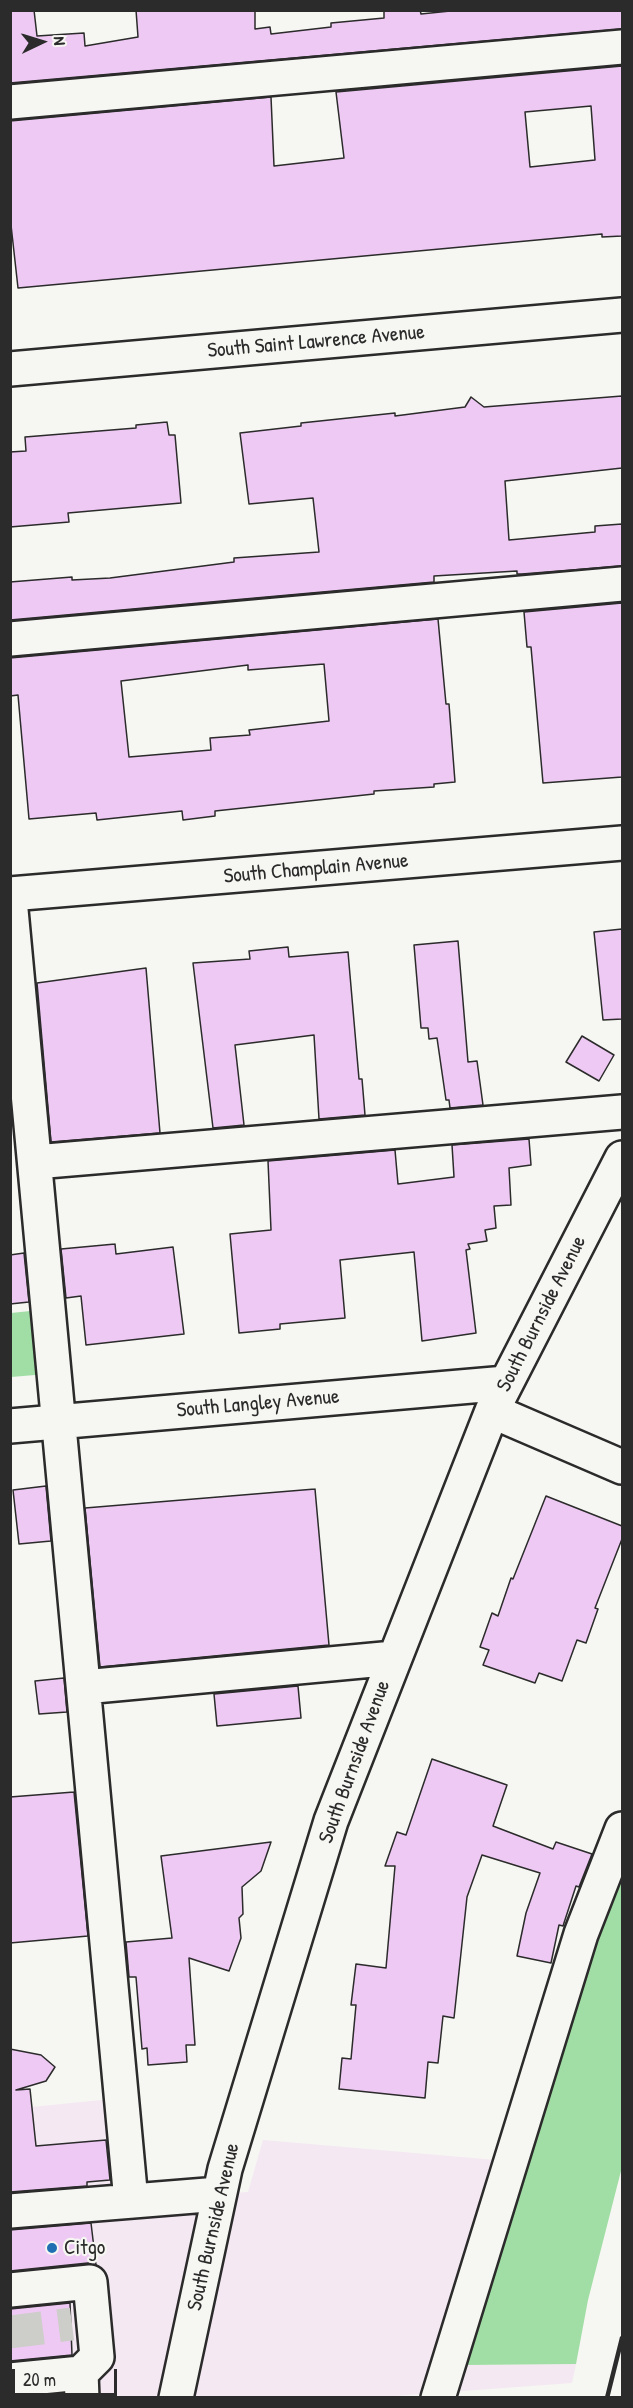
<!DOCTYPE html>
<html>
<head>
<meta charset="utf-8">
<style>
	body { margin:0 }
	#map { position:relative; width:633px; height:2408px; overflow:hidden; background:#f6f6f2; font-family:"Patrick Hand",sans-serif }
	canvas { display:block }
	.frame { position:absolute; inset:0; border:12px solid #2b2b2b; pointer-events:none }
	.north { position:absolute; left:12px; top:12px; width:60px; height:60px; -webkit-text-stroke:4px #f6f6f2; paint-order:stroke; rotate:86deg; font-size:16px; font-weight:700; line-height:24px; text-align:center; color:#2b2b2b }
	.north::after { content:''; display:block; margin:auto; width:21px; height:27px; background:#2b2b2b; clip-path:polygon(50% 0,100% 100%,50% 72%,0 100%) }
	.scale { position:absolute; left:12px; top:2369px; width:105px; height:27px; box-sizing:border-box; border:3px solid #2b2b2b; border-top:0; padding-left:8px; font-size:18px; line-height:21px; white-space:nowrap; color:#2b2b2b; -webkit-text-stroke:4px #f6f6f2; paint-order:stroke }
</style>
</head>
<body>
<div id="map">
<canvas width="633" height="2408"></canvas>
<div class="frame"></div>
<div class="north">N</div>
<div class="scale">20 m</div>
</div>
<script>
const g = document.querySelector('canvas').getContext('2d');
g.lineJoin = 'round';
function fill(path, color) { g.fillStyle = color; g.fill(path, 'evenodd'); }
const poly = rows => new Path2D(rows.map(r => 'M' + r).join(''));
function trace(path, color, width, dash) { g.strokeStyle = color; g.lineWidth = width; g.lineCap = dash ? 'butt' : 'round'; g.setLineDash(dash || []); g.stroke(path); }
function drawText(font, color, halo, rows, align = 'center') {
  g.font = font + ' "Patrick Hand",sans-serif'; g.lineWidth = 4.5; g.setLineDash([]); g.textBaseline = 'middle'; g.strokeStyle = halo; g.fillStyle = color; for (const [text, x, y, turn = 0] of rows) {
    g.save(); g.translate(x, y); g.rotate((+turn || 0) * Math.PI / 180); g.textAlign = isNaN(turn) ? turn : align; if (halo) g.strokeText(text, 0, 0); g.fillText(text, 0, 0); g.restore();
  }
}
fill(poly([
	[122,2098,132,2201,248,2192,263,2140,519,2162,465,2365,576,2364,572,2383,381,2397,11,2398,11,2109]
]), '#f4e8f2');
fill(poly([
	[40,1310,47,1374,11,1377,11,1313],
	[622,1854,622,2167,588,2300,576,2364,465,2365]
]), '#a1dea5');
const building = poly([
	[10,10,34,10,37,36,84,33,85,46,138,37,136,10,255,10,255,29,270,27,271,34,331,27,331,23,384,18,384,10,420,10,421,14,460,10,622,10,622,29,10,83,10,10],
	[622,66,622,236,602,237,602,234,18,288,10,216,10,121,271,97,274,166,344,158,336,92,622,66],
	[591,106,595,160,530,167,525,112,591,106],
	[622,396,622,468,505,481,509,540,595,532,595,526,622,524,622,566,522,574,517,574,517,571,434,576,434,582,10,620,10,582,72,577,72,580,110,578,234,562,234,558,319,552,313,498,249,504,240,433,301,426,301,423,395,413,395,416,465,407,471,397,484,407,622,396],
	[167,422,169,435,175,435,181,503,68,513,69,522,10,527,10,452,26,451,25,437,136,428,136,425,167,422],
	[622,603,622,777,543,783,531,647,527,647,524,612,622,603],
	[438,619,446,704,449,704,455,782,434,784,434,787,374,791,374,794,215,811,215,816,183,820,182,811,97,820,96,813,29,819,18,695,10,696,10,658,438,619],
	[324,664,329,721,249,730,250,735,210,738,211,750,129,757,121,681,248,665,248,670,324,664],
	[622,929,622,1019,603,1020,594,932,622,929],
	[458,941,468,1062,477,1061,483,1105,450,1108,449,1100,446,1100,437,1038,429,1039,428,1028,421,1028,414,945,458,941],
	[288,947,289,957,348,952,359,1079,362,1079,365,1115,319,1119,314,1035,235,1045,244,1125,213,1128,193,963,250,959,249,951,288,947],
	[146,968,160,1133,51,1142,37,983,146,968],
	[582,1036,614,1055,599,1081,566,1062,582,1036],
	[529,1139,531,1165,509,1168,511,1205,494,1206,496,1228,485,1230,487,1241,468,1244,470,1249,466,1250,476,1333,422,1341,414,1252,340,1260,345,1318,280,1324,280,1329,239,1333,230,1234,271,1230,268,1161,395,1150,398,1184,454,1177,452,1145,529,1139],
	[115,1244,116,1254,173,1247,184,1334,86,1345,81,1296,66,1298,61,1249,115,1244],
	[24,1253,29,1302,10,1304,10,1255,24,1253],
	[46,1486,51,1541,19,1544,13,1490,46,1486],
	[315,1489,329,1645,100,1667,85,1508,315,1489],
	[546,1496,622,1526,622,1539,595,1608,598,1609,586,1643,577,1640,562,1681,539,1673,535,1683,483,1665,489,1650,480,1647,492,1613,498,1616,511,1578,513,1579,546,1496],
	[64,1678,67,1712,39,1714,35,1681,64,1678],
	[298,1686,301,1718,217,1726,214,1694,298,1686],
	[432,1759,507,1785,493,1826,553,1849,556,1842,592,1854,579,1887,576,1886,563,1926,559,1925,551,1963,517,1956,526,1913,540,1873,482,1855,467,1897,454,2018,443,2016,438,2063,428,2062,425,2098,339,2089,342,2058,351,2059,356,2005,351,2005,356,1964,386,1968,395,1866,385,1866,397,1832,406,1835,432,1759],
	[74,1792,88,1936,10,1943,10,1797,74,1792],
	[271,1842,261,1871,242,1887,243,1914,239,1918,241,1938,229,1971,189,1958,195,2045,186,2045,187,2062,148,2065,147,2048,142,2049,136,1977,129,1977,126,1942,172,1938,161,1856,271,1842],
	[10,2049,41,2055,55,2067,46,2081,16,2090,30,2089,36,2146,106,2140,110,2180,87,2182,87,2186,10,2192,10,2049],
	[91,2223,96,2265,88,2263,10,2271,10,2230,91,2223],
	[70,2303,72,2355,10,2361,10,2309,70,2303]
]);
fill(building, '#eec9f3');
trace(building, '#2b2b2b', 1.5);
trace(poly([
	[10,2332,72,2324]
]), '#cdcdca', 33, [33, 16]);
const minor = poly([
	[10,102,622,47],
	[10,369,622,315],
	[10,639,622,584],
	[10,894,622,843],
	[10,899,131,2201],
	[35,1162,622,1112],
	[492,1411,622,1467],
	[10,1426,506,1383],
	[84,1687,394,1658],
	[10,2211,219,2194],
	[10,2290,90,2282,97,2357,81,2373,82,2398],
	[10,2380,81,2373],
	[176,2398,225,2169,331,1821,492,1411,622,1158],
	[438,2398,581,1934,622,1829]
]);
trace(minor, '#2b2b2b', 38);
trace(minor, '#f6f6f2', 33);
trace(poly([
	[607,2398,622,2338]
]), '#2b2b2b', 4.5);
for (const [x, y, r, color] of [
	[52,2248,6,"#1f6fb2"]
]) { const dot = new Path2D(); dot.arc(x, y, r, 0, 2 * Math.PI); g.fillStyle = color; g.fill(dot); trace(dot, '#f6f6f2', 2); }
drawText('21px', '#2b2b2b', '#f6f6f2', [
	["South Saint Lawrence Avenue",316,342,-5],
	["South Champlain Avenue",316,869,-5],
	["South Burnside Avenue",542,1314,-63],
	["South Langley Avenue",258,1404,-5],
	["South Burnside Avenue",355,1762,-70],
	["South Burnside Avenue",214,2227,-77]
]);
drawText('21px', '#2b2b2b', '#f6f6f2', [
	["Citgo",64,2248]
], 'left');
</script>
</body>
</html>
